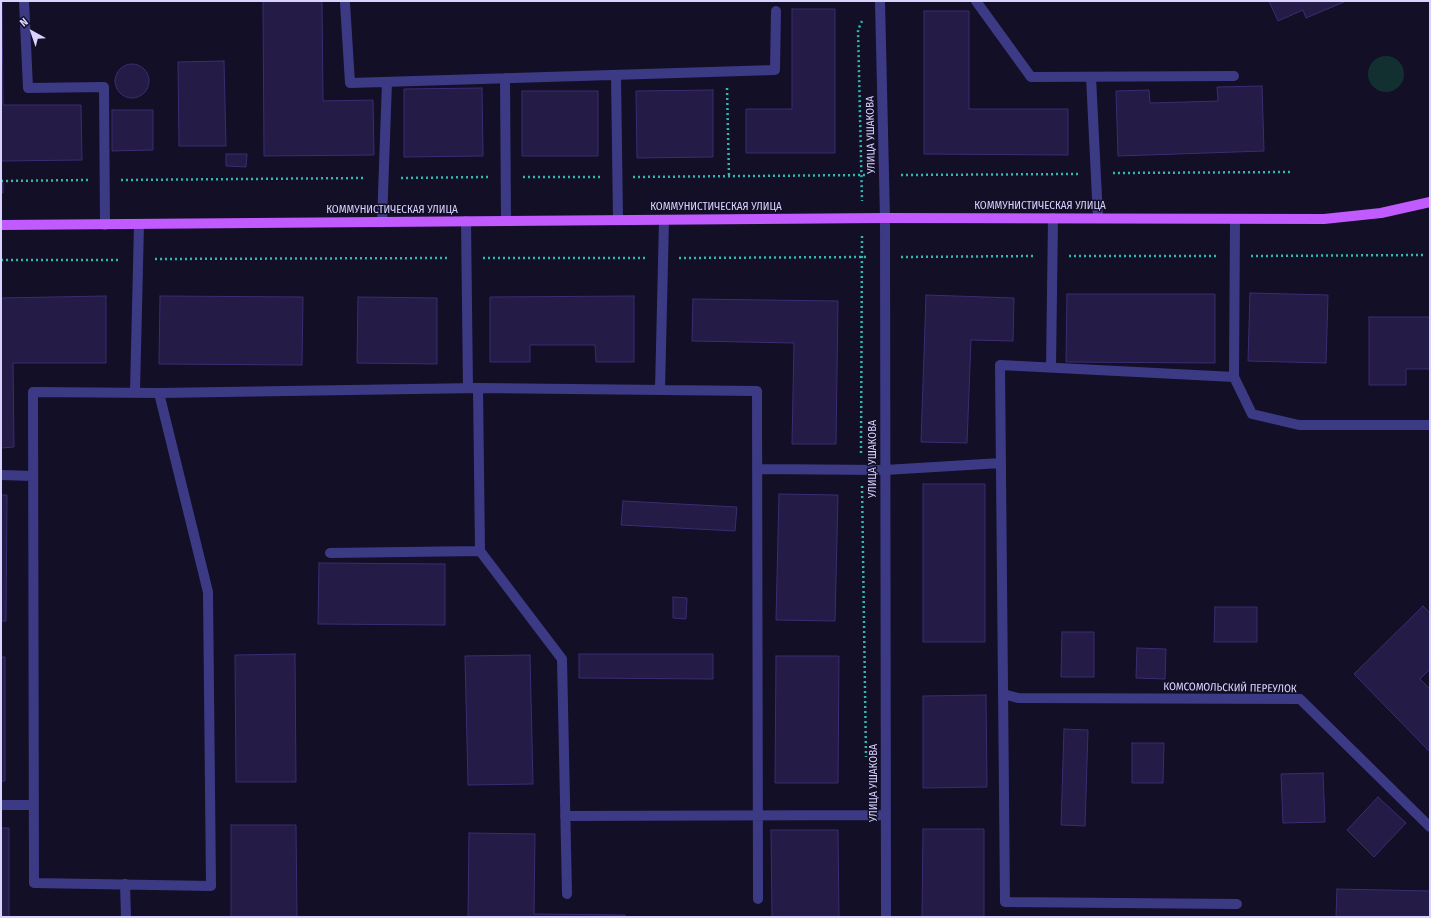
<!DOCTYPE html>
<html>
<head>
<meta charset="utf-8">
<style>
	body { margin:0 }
	#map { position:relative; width:1431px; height:918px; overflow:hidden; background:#130f26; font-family:"Fira Sans Condensed",sans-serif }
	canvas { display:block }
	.frame { position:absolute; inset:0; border:2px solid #d9d4ff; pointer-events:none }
	.north { position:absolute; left:12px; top:12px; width:40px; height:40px; -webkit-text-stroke:3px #130f26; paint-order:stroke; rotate:320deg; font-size:11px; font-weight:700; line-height:16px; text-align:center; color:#d9d4ff }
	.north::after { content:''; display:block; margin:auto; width:14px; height:18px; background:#d9d4ff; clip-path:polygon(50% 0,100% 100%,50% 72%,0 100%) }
</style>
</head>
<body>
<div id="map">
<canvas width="1431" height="918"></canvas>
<div class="frame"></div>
<div class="north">N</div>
</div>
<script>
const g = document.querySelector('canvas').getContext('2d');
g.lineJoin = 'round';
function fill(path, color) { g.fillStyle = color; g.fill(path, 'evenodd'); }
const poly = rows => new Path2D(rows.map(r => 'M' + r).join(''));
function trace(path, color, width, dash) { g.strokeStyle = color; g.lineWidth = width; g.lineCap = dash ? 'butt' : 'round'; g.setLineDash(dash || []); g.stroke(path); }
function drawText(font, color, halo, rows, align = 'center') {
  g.font = font + ' "Fira Sans Condensed",sans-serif'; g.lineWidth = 3; g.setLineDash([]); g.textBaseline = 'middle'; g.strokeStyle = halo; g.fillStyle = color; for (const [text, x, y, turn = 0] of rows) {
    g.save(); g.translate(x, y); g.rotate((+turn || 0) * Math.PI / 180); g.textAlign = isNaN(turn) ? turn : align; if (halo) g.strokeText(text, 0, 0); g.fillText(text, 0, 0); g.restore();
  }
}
fill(poly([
	'1368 74a18 18 0 1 1 36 0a18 18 0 1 1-36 0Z'
]), '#12302f');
const building = poly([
	[1,1,2,1,3,105,81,105,82,160,1,161,1,1],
	[263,1,322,1,323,101,373,100,374,155,264,156,263,1],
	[1269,1,1346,1,1306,18,1303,10,1278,21,1269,1],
	[792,9,835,9,835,153,746,153,746,109,792,109,792,9],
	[924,11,969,11,969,109,1068,109,1068,155,924,154,924,11],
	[224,61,226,146,179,146,178,62,224,61],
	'115 81a17 17 0 1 1 34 0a17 17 0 1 1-34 0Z',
	[1262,86,1264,151,1118,156,1116,91,1149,90,1150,103,1218,101,1217,87,1262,86],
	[482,88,483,156,404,157,404,89,482,88],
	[713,90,713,157,637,158,636,91,713,90],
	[522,91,598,91,598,156,522,156,522,91],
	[112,110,153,110,153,150,112,151,112,110],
	[226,154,247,154,246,167,226,166,226,154],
	[1,183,3,183,3,193,1,193,1,183],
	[1250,293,1328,295,1326,363,1248,361,1250,293],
	[1067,294,1215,294,1215,363,1066,362,1067,294],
	[926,295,1014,298,1013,341,971,340,967,443,921,442,926,295],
	[106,296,106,363,13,363,14,447,1,448,1,298,106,296],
	[160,296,303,297,302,365,159,364,160,296],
	[634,296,634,362,596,362,595,345,530,345,530,362,490,362,490,297,634,296],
	[358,297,437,298,437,364,357,363,358,297],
	[693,299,838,301,836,444,792,444,794,343,692,341,693,299],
	[1369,317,1430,317,1430,369,1406,369,1406,385,1369,385,1369,317],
	[923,484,985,484,985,642,923,642,923,484],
	[779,494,838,495,835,621,776,620,779,494],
	[1,495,7,495,6,621,1,621,1,495],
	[623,501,737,507,735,531,621,525,623,501],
	[319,563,445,564,445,625,318,624,319,563],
	[673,597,687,598,686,619,673,618,673,597],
	[1423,606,1430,613,1430,669,1420,679,1430,689,1430,752,1354,674,1423,606],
	[1215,607,1257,607,1257,642,1214,642,1215,607],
	[1062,632,1094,632,1094,677,1061,677,1062,632],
	[1137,648,1166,649,1165,679,1136,678,1137,648],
	[295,654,296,782,236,782,235,655,295,654],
	[579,654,713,654,713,679,579,678,579,654],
	[530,655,533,784,468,785,465,656,530,655],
	[776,656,839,656,838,783,775,783,776,656],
	[1,657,5,657,5,781,1,781,1,657],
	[986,695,987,787,923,788,923,696,986,695],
	[1064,729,1088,730,1085,826,1061,825,1064,729],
	[1132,743,1164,743,1163,783,1132,783,1132,743],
	[1323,773,1325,822,1283,823,1281,774,1323,773],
	[1378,797,1406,823,1374,857,1347,830,1378,797],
	[231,825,296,825,297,917,231,917,231,825],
	[1,828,9,828,9,917,1,917,1,828],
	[923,829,984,829,984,917,922,917,923,829],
	[771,830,838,830,839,917,772,917,771,830],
	[469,833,535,834,534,914,625,915,625,917,468,917,469,833],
	[1337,889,1430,891,1430,917,1336,917,1337,889]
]);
fill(building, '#241b47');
trace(building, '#3b2d73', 1);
trace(poly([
	[862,21,858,30,862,201],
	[727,88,729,176],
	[1113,173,1292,172],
	[901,175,1078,174],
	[523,177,600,177],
	[633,177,866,175],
	[401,178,488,177],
	[121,180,366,178],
	[1,181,88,180],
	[1069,256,1218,256],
	[1251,256,1426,255],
	[901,257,1036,256],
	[483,258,646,258],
	[679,258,868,257],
	[155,259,450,258],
	[1,260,120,260],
	[861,453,862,236],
	[862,486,866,757]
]), '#2fb8b0', 2.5, [2, 3]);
trace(poly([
	[24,1,28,88,104,87,105,225],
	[880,1,885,218,886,917],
	[976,1,1031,77,1234,76],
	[345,3,350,83,775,70,776,11],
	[616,75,618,220],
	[1091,77,1098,218],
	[505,78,506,221],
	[466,221,468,388],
	[382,222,387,82],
	[1051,368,1053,218],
	[1234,377,1235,219],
	[478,388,757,391,758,899],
	[660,390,664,220],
	[33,392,159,393,208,592,211,886,34,883,33,392],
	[135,392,139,224],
	[159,393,478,388,480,551,562,659,567,894],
	[757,469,885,470,1001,463],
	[1,475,33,476],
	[330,553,480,551],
	[1003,694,1018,698,1300,699,1430,827],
	[1,805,34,805],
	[565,816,886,815],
	[125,884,126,917],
	[1237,904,1005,902,1000,365,1234,377,1252,414,1299,425,1430,425]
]), '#3d3a85', 10);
trace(poly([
	[1,225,885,218,1324,219,1381,213,1430,202]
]), '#c25bff', 10);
drawText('11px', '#d9d4ff', '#130f26', [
	["УЛИЦА УШАКОВА",871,135,-91],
	["КОММУНИСТИЧЕСКАЯ УЛИЦА",1040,206],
	["КОММУНИСТИЧЕСКАЯ УЛИЦА",716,207],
	["КОММУНИСТИЧЕСКАЯ УЛИЦА",392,210],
	["УЛИЦА УШАКОВА",873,459,-90],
	["КОМСОМОЛЬСКИЙ ПЕРЕУЛОК",1230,688,1],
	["УЛИЦА УШАКОВА",874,783,-90]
]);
</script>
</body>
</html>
